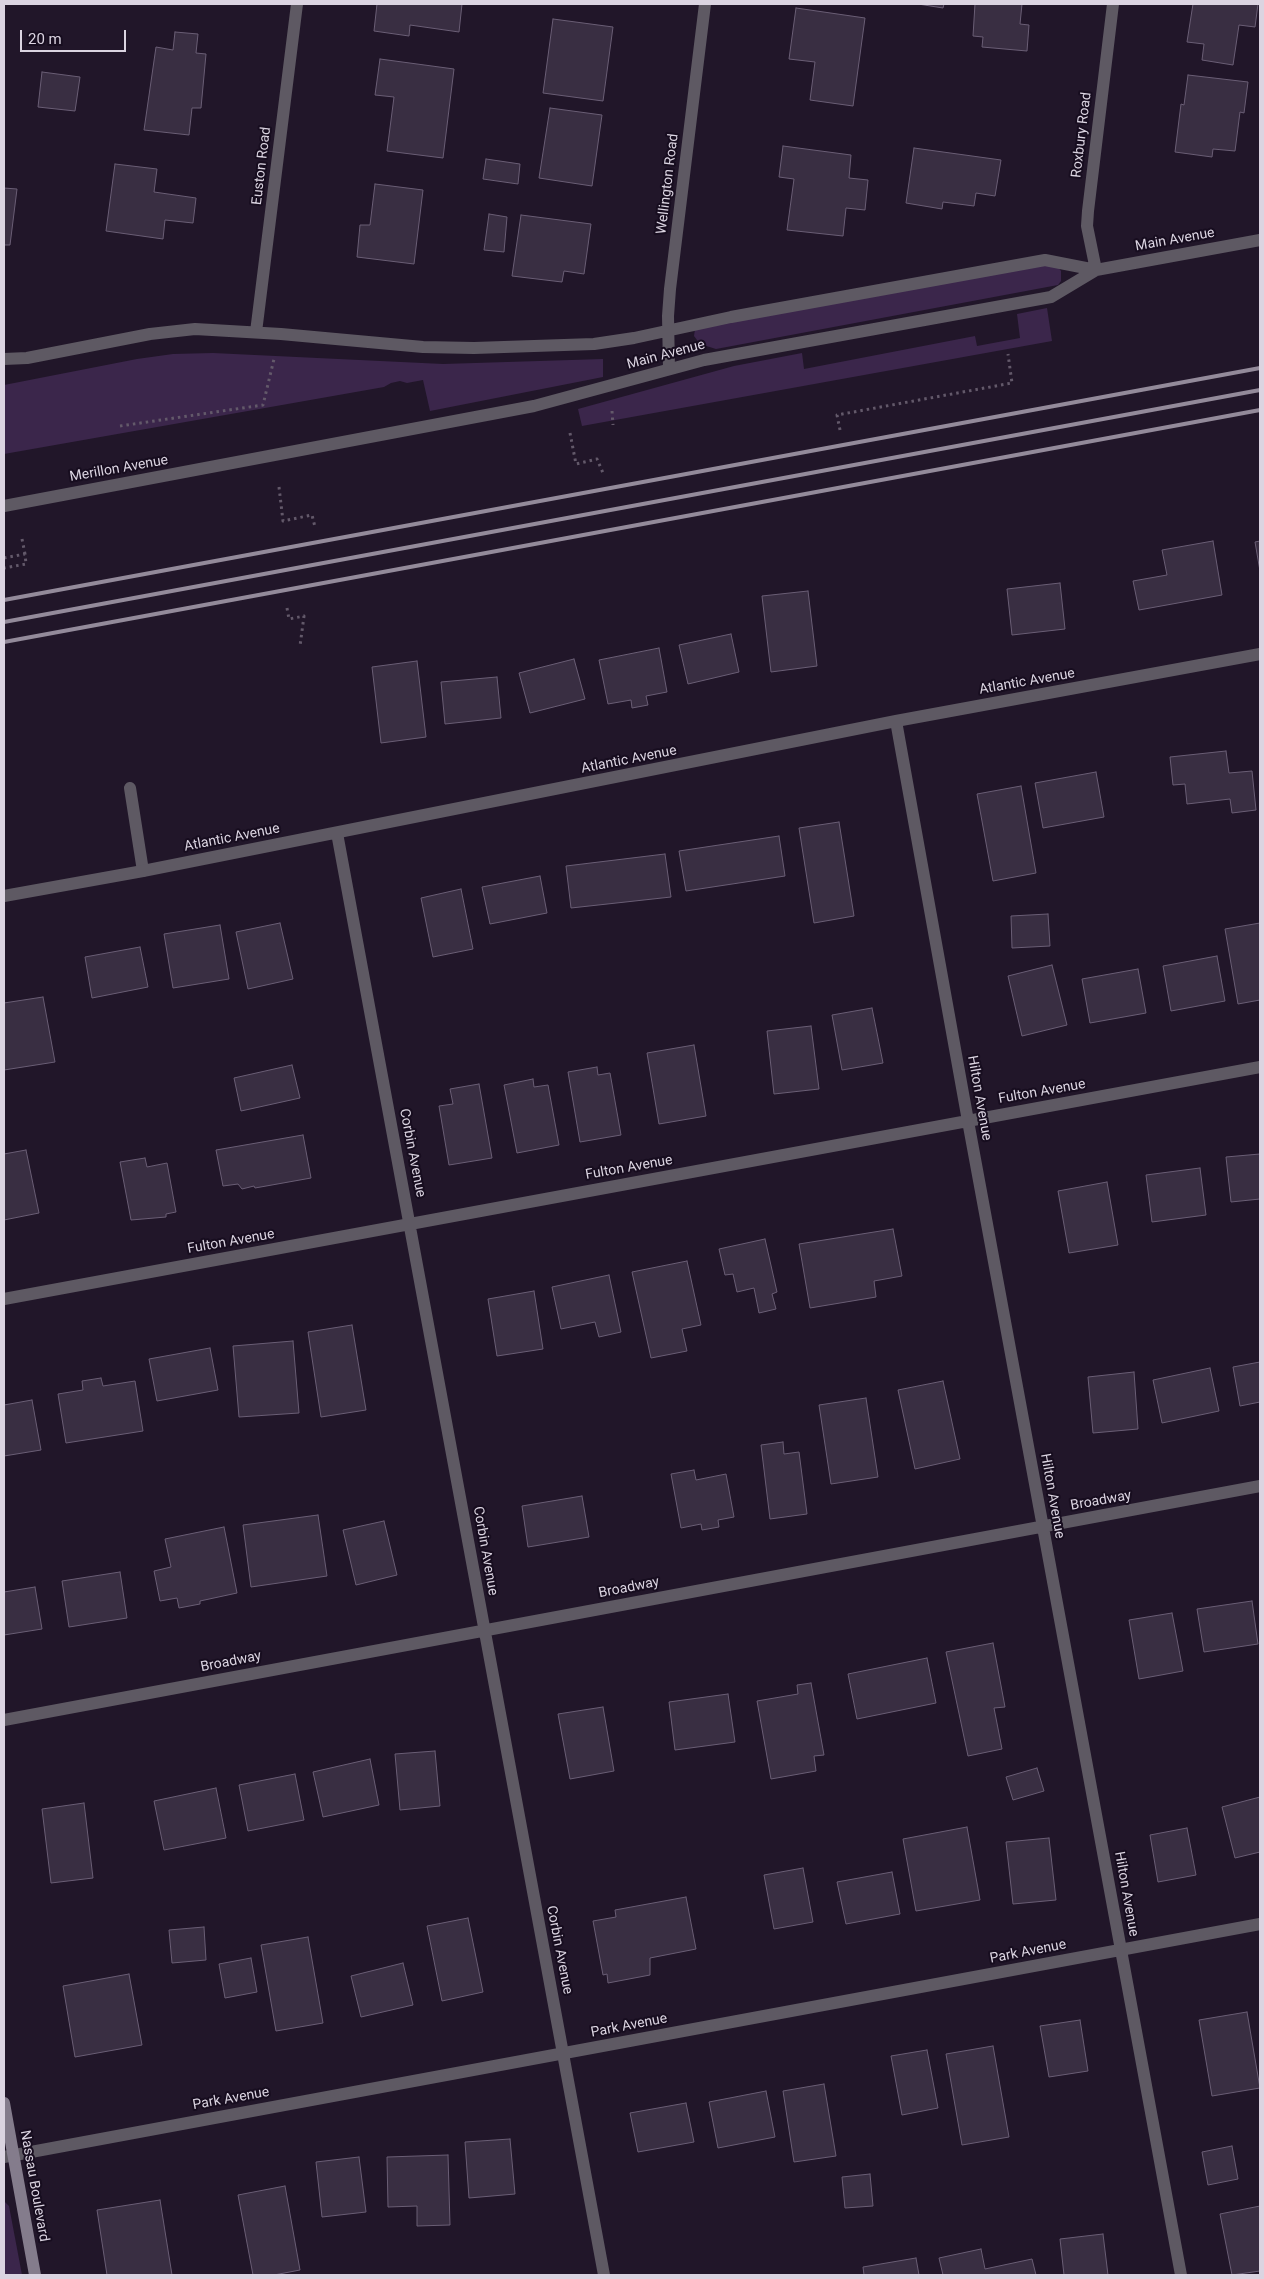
<!DOCTYPE html>
<html>
<head>
<meta charset="utf-8">
<style>
	body { margin:0 }
	#map { position:relative; width:1264px; height:2279px; overflow:hidden; background:#211629; font-family:Roboto,sans-serif }
	canvas { display:block }
	.frame { position:absolute; inset:0; border:5px solid #dbd4e1; pointer-events:none }
	.scale { position:absolute; left:20px; top:30px; width:106px; height:22px; box-sizing:border-box; border:2px solid #dbd4e1; border-top:0; padding-left:6px; font-size:15px; line-height:18px; white-space:nowrap; color:#dbd4e1; -webkit-text-stroke:4px #170d1f; paint-order:stroke }
</style>
</head>
<body>
<div id="map">
<canvas width="1264" height="2279"></canvas>
<div class="frame"></div>
<div class="scale">20 m</div>
</div>
<script>
const g = document.querySelector('canvas').getContext('2d');
g.lineJoin = 'round';
function fill(path, color) { g.fillStyle = color; g.fill(path, 'evenodd'); }
const poly = rows => new Path2D(rows.map(r => 'M' + r).join(''));
function trace(path, color, width, dash) { g.strokeStyle = color; g.lineWidth = width; g.lineCap = dash ? 'butt' : 'round'; g.setLineDash(dash || []); g.stroke(path); }
function drawText(font, color, halo, rows, align = 'center') {
  g.font = font + ' Roboto,sans-serif'; g.lineWidth = 4; g.setLineDash([]); g.textBaseline = 'middle'; g.strokeStyle = halo; g.fillStyle = color; for (const [text, x, y, turn = 0] of rows) {
    g.save(); g.translate(x, y); g.rotate((+turn || 0) * Math.PI / 180); g.textAlign = isNaN(turn) ? turn : align; if (halo) g.strokeText(text, 0, 0); g.fillText(text, 0, 0); g.restore();
  }
}
fill(poly([
	[1043,260,1058,267,1061,271,1061,281,1058,285,716,349,700,344,694,336,695,329],
	[1047,308,1052,341,582,426,578,409,734,366,802,353,804,369,975,336,977,346,1020,338,1017,314],
	[213,353,443,364,603,359,603,377,430,411,423,380,407,383,400,381,391,383,384,387,4,454,4,385,137,359,173,354],
	[4,2201,9,2206,22,2275,4,2275]
]), '#3b264b');
const building = poly([
	[377,4,462,4,459,32,410,25,409,36,374,31,377,4],
	[918,4,944,4,943,8,918,4],
	[975,4,1022,4,1020,24,1029,25,1027,51,982,47,983,37,973,36,975,4],
	[1193,4,1258,4,1255,27,1239,25,1233,65,1202,60,1204,44,1187,42,1193,4],
	[796,8,865,18,853,106,810,100,815,62,789,59,796,8],
	[553,19,613,27,603,101,543,93,553,19],
	[175,32,198,34,196,53,206,54,201,108,192,108,189,135,144,130,156,47,173,50,175,32],
	[380,59,454,69,443,158,387,151,394,97,375,95,380,59],
	[42,72,80,77,75,111,38,107,42,72],
	[1188,75,1248,82,1244,113,1240,112,1235,151,1213,149,1212,157,1175,152,1181,104,1184,105,1188,75],
	[550,108,602,115,592,186,539,178,550,108],
	[783,146,851,155,849,178,868,180,865,210,846,208,843,236,787,230,794,179,779,177,783,146],
	[914,148,1001,160,995,196,976,193,974,206,943,202,942,209,906,203,914,148],
	[486,159,520,164,518,184,483,179,486,159],
	[115,164,157,169,154,192,196,198,193,223,165,220,163,239,106,231,115,164],
	[375,184,423,190,414,264,357,257,360,225,370,225,375,184],
	[4,188,17,189,10,245,4,245,4,188],
	[489,214,507,217,504,252,484,250,489,214],
	[521,215,591,224,584,274,564,271,562,282,512,276,521,215],
	[1213,541,1222,595,1139,610,1133,581,1167,575,1162,550,1213,541],
	[1260,541,1260,571,1255,542,1260,541],
	[1060,583,1065,629,1012,635,1007,589,1060,583],
	[808,591,817,666,771,672,762,596,808,591],
	[731,634,739,672,688,684,679,645,731,634],
	[659,648,667,692,646,696,648,705,632,708,631,700,608,704,599,660,659,648],
	[574,659,585,699,530,713,519,673,574,659],
	[417,661,426,737,381,743,372,667,417,661],
	[497,677,501,718,445,724,441,682,497,677],
	[1226,751,1229,773,1252,771,1256,810,1232,813,1230,799,1187,804,1185,784,1173,785,1170,757,1226,751],
	[1096,772,1104,817,1043,828,1035,783,1096,772],
	[1021,786,1036,873,993,881,977,794,1021,786],
	[839,822,854,916,814,923,799,828,839,822],
	[779,836,785,876,686,891,679,851,779,836],
	[665,854,671,897,571,908,566,866,665,854],
	[540,876,547,913,490,924,482,887,540,876],
	[461,889,473,949,433,957,421,898,461,889],
	[1048,914,1050,946,1012,948,1011,916,1048,914],
	[280,923,293,979,248,989,236,932,280,923],
	[1260,923,1260,1000,1238,1004,1225,929,1260,923],
	[220,925,229,979,173,988,164,934,220,925],
	[140,947,148,987,92,998,85,957,140,947],
	[1217,956,1225,1001,1171,1011,1163,966,1217,956],
	[1052,965,1067,1025,1022,1036,1008,976,1052,965],
	[1138,969,1146,1013,1090,1023,1082,979,1138,969],
	[43,997,55,1062,4,1070,4,1003,43,997],
	[872,1008,883,1063,842,1070,832,1015,872,1008],
	[811,1026,819,1089,774,1094,767,1031,811,1026],
	[694,1045,706,1116,659,1124,647,1053,694,1045],
	[292,1065,300,1098,241,1111,234,1078,292,1065],
	[597,1067,598,1075,610,1073,621,1135,580,1142,568,1072,597,1067],
	[533,1079,534,1087,548,1085,559,1145,517,1153,504,1085,533,1079],
	[479,1084,492,1158,449,1165,439,1106,453,1104,450,1089,479,1084],
	[303,1135,311,1178,255,1188,254,1186,242,1189,238,1184,223,1186,216,1150,303,1135],
	[26,1150,39,1213,4,1220,4,1154,26,1150],
	[1260,1154,1260,1199,1231,1202,1226,1157,1260,1154],
	[145,1158,147,1167,167,1163,176,1212,166,1214,166,1217,131,1220,120,1162,145,1158],
	[1200,1168,1206,1215,1152,1222,1146,1175,1200,1168],
	[1107,1182,1118,1245,1069,1253,1058,1191,1107,1182],
	[893,1229,902,1276,874,1281,876,1297,810,1308,799,1244,893,1229],
	[765,1239,777,1292,772,1294,776,1309,759,1313,754,1288,737,1292,733,1274,725,1275,719,1249,765,1239],
	[687,1261,701,1325,682,1329,687,1351,651,1358,632,1272,687,1261],
	[609,1275,621,1332,599,1337,595,1322,561,1329,552,1287,609,1275],
	[534,1291,543,1349,497,1356,488,1299,534,1291],
	[352,1325,366,1410,321,1417,308,1332,352,1325],
	[293,1341,299,1413,239,1417,233,1346,293,1341],
	[210,1348,218,1390,157,1401,149,1359,210,1348],
	[1260,1362,1260,1402,1240,1406,1233,1367,1260,1362],
	[1210,1368,1219,1411,1162,1423,1153,1380,1210,1368],
	[1134,1372,1138,1429,1093,1433,1088,1377,1134,1372],
	[101,1378,103,1386,135,1381,143,1431,66,1443,58,1394,83,1390,82,1381,101,1378],
	[943,1381,960,1459,915,1469,898,1390,943,1381],
	[866,1398,878,1477,831,1484,819,1405,866,1398],
	[32,1400,41,1450,4,1456,4,1405,32,1400],
	[783,1442,784,1454,799,1452,807,1514,770,1519,761,1445,783,1442],
	[694,1470,696,1480,726,1474,734,1517,718,1520,719,1527,702,1530,701,1524,681,1528,671,1474,694,1470],
	[582,1496,589,1537,528,1547,522,1506,582,1496],
	[318,1515,327,1576,251,1587,243,1525,318,1515],
	[384,1521,397,1575,356,1585,343,1530,384,1521],
	[224,1527,237,1593,200,1601,200,1604,179,1608,177,1598,160,1601,154,1571,171,1567,165,1539,224,1527],
	[120,1572,127,1618,69,1627,62,1581,120,1572],
	[35,1587,42,1629,4,1635,4,1592,35,1587],
	[1252,1601,1258,1644,1204,1652,1197,1609,1252,1601],
	[1172,1613,1183,1671,1139,1679,1129,1620,1172,1613],
	[993,1643,1005,1707,994,1708,1002,1749,968,1756,946,1652,993,1643],
	[927,1658,936,1703,857,1719,848,1674,927,1658],
	[811,1683,824,1755,814,1756,816,1771,771,1779,757,1701,798,1694,797,1685,811,1683],
	[728,1694,735,1742,675,1750,669,1702,728,1694],
	[603,1707,614,1771,570,1779,558,1714,603,1707],
	[435,1751,440,1806,400,1810,395,1754,435,1751],
	[370,1759,379,1805,323,1817,313,1772,370,1759],
	[1037,1768,1044,1791,1013,1800,1006,1777,1037,1768],
	[295,1774,304,1820,248,1831,239,1785,295,1774],
	[216,1788,226,1838,164,1850,154,1801,216,1788],
	[1260,1797,1260,1852,1235,1858,1222,1807,1260,1797],
	[84,1803,93,1878,51,1883,42,1809,84,1803],
	[967,1827,980,1900,916,1911,903,1839,967,1827],
	[1187,1828,1196,1875,1158,1882,1150,1835,1187,1828],
	[1049,1838,1056,1900,1013,1904,1006,1842,1049,1838],
	[803,1868,813,1922,774,1929,764,1875,803,1868],
	[892,1872,900,1914,846,1924,837,1882,892,1872],
	[686,1897,696,1949,650,1958,650,1975,608,1983,607,1974,603,1975,593,1921,616,1917,615,1910,686,1897],
	[468,1918,483,1992,442,2001,427,1926,468,1918],
	[204,1927,206,1960,172,1963,169,1930,204,1927],
	[308,1937,323,2023,276,2031,261,1945,308,1937],
	[251,1958,257,1992,225,1998,219,1964,251,1958],
	[403,1963,413,2005,361,2017,351,1976,403,1963],
	[129,1974,142,2045,75,2057,63,1986,129,1974],
	[1247,2012,1260,2088,1212,2096,1199,2020,1247,2012],
	[1080,2020,1088,2071,1049,2077,1040,2026,1080,2020],
	[993,2046,1009,2137,962,2145,946,2054,993,2046],
	[927,2050,938,2108,902,2115,891,2056,927,2050],
	[824,2084,836,2156,794,2162,783,2091,824,2084],
	[766,2091,775,2137,718,2148,709,2102,766,2091],
	[686,2103,694,2142,638,2152,630,2113,686,2103],
	[510,2139,515,2194,469,2198,465,2142,510,2139],
	[1232,2146,1238,2179,1208,2185,1202,2152,1232,2146],
	[448,2155,450,2225,417,2226,417,2206,388,2207,387,2157,448,2155],
	[359,2157,366,2212,322,2217,316,2162,359,2157],
	[870,2174,873,2206,845,2208,842,2177,870,2174],
	[285,2186,300,2270,274,2275,253,2275,238,2195,285,2186],
	[160,2200,172,2275,107,2275,97,2210,160,2200],
	[1260,2206,1260,2271,1232,2275,1220,2214,1260,2206],
	[1103,2234,1108,2275,1064,2275,1060,2239,1103,2234],
	[981,2249,985,2269,1032,2259,1036,2275,943,2275,939,2258,981,2249],
	[916,2258,919,2275,864,2275,863,2267,916,2258]
]);
fill(building, '#392e42');
trace(building, '#6a5e75', 1);
trace(poly([
	[612,411,613,425],
	[120,426,263,405,274,359],
	[840,430,837,415,1012,383,1008,354],
	[570,433,576,464,597,459,603,473],
	[279,487,283,521,312,515,315,527],
	[22,539,25,554],
	[4,558,25,554,26,564,4,568],
	[287,608,289,619,304,616,300,646]
]), '#63596a', 3, [2.5, 4]);
trace(poly([
	[130,788,143,871]
]), '#5e5963', 12);
trace(poly([
	[1096,270,1087,226,1088,211,1113,4],
	[256,332,297,4],
	[4,359,27,358,150,334,195,329,281,334,423,347,474,348,594,344,634,338,731,317,1045,260,1096,270,1260,240],
	[669,369,668,316,670,289,705,4],
	[4,506,534,406,704,360,1051,297,1096,270],
	[896,721,968,1121,1181,2275],
	[337,833,604,2275],
	[4,896,143,871,896,721,1260,654],
	[4,1299,1260,1067],
	[4,1720,1260,1486],
	[4,2157,1260,1924]
]), '#5e5963', 12);
trace(poly([
	[4,2103,35,2275]
]), '#847c8c', 12);
trace(poly([
	[4,600,1260,368],
	[4,622,1260,390],
	[4,642,1260,410]
]), '#938a9a', 4);
drawText('14px', '#dbd4e1', '#170d1f', [
	["Roxbury Road",1082,135,-83],
	["Euston Road",262,166,-83],
	["Wellington Road",668,184,-83],
	["Main Avenue",1175,240,-10],
	["Main Avenue",666,355,-15],
	["Merillon Avenue",119,469,-10],
	["Atlantic Avenue",1027,682,-10],
	["Atlantic Avenue",629,760,-11],
	["Atlantic Avenue",232,838,-11],
	["Fulton Avenue",1042,1092,-10],
	["Hilton Avenue",979,1098,80],
	["Corbin Avenue",412,1153,79],
	["Fulton Avenue",629,1168,-10],
	["Fulton Avenue",231,1242,-10],
	["Hilton Avenue",1052,1496,80],
	["Broadway",1101,1501,-10],
	["Corbin Avenue",485,1551,80],
	["Broadway",629,1588,-11],
	["Broadway",231,1662,-11],
	["Hilton Avenue",1126,1894,80],
	["Corbin Avenue",559,1950,79],
	["Park Avenue",1028,1952,-11],
	["Park Avenue",629,2026,-11],
	["Park Avenue",231,2099,-10],
	["Nassau Boulevard",34,2186,80]
]);
</script>
</body>
</html>
